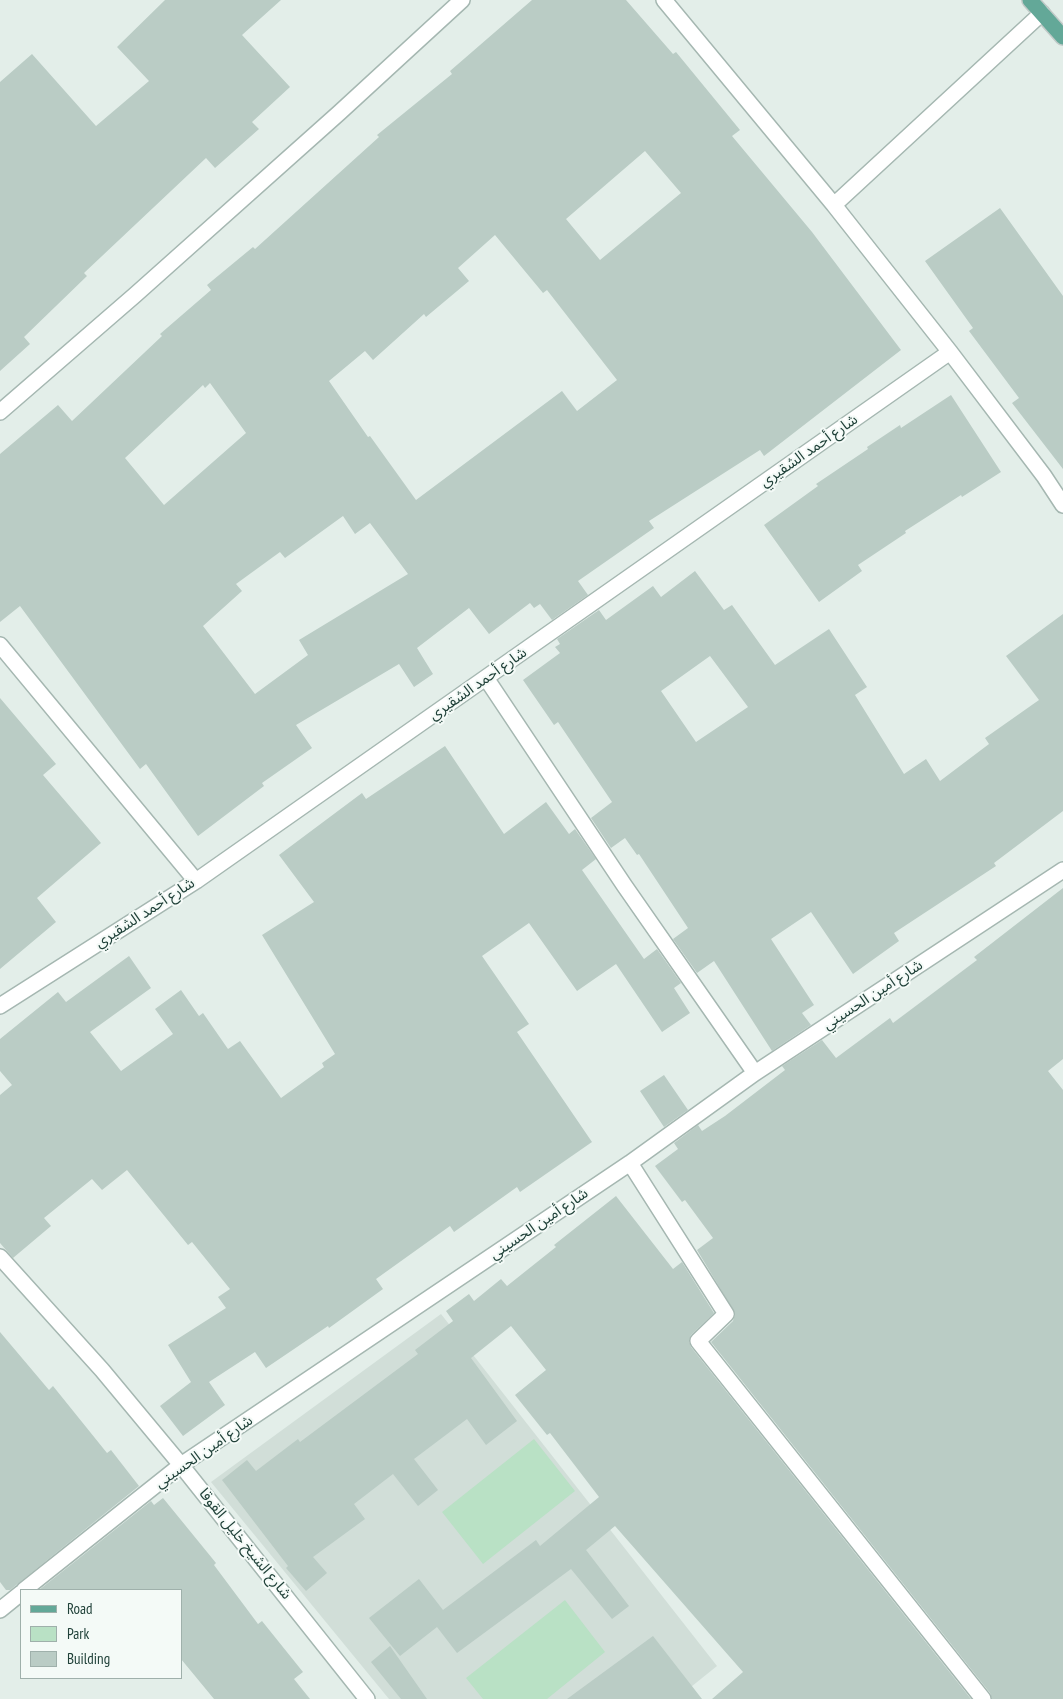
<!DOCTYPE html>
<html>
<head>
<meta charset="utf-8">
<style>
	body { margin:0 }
	#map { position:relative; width:1063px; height:1699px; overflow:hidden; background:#e3eee9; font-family:"PT Sans Narrow",sans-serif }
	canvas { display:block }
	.legend { position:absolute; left:20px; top:1589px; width:162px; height:90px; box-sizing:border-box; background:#f4faf7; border:1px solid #9fb0ab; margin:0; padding:6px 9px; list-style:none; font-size:15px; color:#204139 }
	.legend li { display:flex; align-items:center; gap:10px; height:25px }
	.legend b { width:25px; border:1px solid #9fb0ab }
</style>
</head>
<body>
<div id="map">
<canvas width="1063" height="1699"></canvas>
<ul class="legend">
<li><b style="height:6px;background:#63a898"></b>Road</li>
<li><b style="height:14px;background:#b9e1c5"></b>Park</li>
<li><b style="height:14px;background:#baccc5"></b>Building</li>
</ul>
</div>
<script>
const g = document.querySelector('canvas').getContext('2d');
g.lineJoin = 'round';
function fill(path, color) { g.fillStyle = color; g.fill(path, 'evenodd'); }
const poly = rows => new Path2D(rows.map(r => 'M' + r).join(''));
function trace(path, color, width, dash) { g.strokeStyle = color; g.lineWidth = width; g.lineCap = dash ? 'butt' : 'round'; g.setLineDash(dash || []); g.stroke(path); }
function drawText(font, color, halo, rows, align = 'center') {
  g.font = font + ' "PT Sans Narrow","Noto Sans Arabic",sans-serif'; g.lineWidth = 4; g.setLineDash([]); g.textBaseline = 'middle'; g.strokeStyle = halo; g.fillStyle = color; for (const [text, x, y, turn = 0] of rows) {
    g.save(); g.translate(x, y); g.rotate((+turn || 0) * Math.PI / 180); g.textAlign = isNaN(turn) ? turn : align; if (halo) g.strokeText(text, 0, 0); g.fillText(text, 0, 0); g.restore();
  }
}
fill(poly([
	[441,1314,717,1666,676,1699,389,1699,211,1482]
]), '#d1ded8');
fill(poly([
	[534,1439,575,1491,483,1564,442,1512],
	[565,1600,605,1652,547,1699,483,1699,466,1678]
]), '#b9e1c5');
fill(poly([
	[165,0,281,0,242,35,290,87,252,122,259,129,215,168,206,158,84,273,87,276,24,337,30,344,0,371,0,82,32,54,96,126,149,81,117,47],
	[532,0,626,0,673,54,676,52,740,130,732,136,812,232,901,350,764,456,760,450,649,521,654,528,578,581,588,595,552,620,540,604,534,608,530,603,489,634,469,608,417,648,433,674,414,687,399,664,296,725,312,748,262,783,264,786,198,836,146,764,140,769,20,606,0,622,0,454,58,405,72,421,162,336,160,334,211,290,207,285,253,247,255,249,379,137,377,135,452,74,450,71],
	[645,151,681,193,600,260,566,219],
	[495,235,543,293,547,290,617,380,577,411,562,391,416,500,370,436,368,437,329,381,365,351,373,360,424,314,426,317,469,281,458,268],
	[210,383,246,433,164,505,125,458,203,385,205,388],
	[343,516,355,534,370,523,408,574,299,640,308,655,255,694,203,626,242,591,236,584,280,552,285,558],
	[1000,208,1063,296,1063,469,1012,403,1019,398,969,331,973,328,925,261],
	[951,395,1001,472,962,497,961,495,905,531,906,533,858,565,862,571,819,602,764,525,818,486,816,484,868,449,867,447,900,425,901,428],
	[695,571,724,610,732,605,775,665,829,629,867,687,855,695,904,774,926,759,940,781,989,744,985,738,1039,700,1006,656,1063,614,1063,811,994,863,996,866,894,933,899,941,853,974,811,912,771,939,814,1005,802,1013,811,1025,772,1051,714,961,697,973,673,939,688,928,639,854,637,855,625,838,611,848,591,818,612,802,558,722,554,725,523,680,560,653,555,647,560,644,557,639,599,610,606,620,653,586,661,597],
	[710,656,748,707,696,742,661,691],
	[0,698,56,764,43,775,101,843,37,898,56,922,0,969],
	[445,746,504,834,546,802,569,834,575,829,596,859,582,870,644,959,657,949,681,983,674,988,690,1013,662,1032,616,964,577,991,529,923,482,956,529,1024,517,1032,592,1142,520,1192,517,1187,454,1232,450,1226,376,1279,383,1289,329,1328,328,1326,266,1368,255,1352,209,1382,225,1405,183,1436,160,1406,191,1382,168,1345,226,1308,218,1297,230,1289,192,1242,188,1245,127,1170,102,1190,92,1179,44,1218,51,1226,13,1258,6,1250,0,1243,0,1095,12,1085,0,1071,0,1039,58,992,66,1002,129,956,151,988,90,1032,121,1071,173,1034,155,1009,181,990,199,1016,203,1013,228,1049,240,1041,281,1098,324,1067,322,1063,335,1054,262,935,314,902,279,855,362,793,366,799],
	[1063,888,1063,1059,1048,1071,1063,1090,1063,1699,992,1699,990,1693,711,1342,733,1321,735,1313,697,1250,713,1238,685,1200,682,1202,655,1166,678,1149,674,1143,698,1125,702,1131,725,1116,785,1070,782,1066,822,1040,836,1058,890,1018,893,1023,977,960,974,957],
	[664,1075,688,1110,664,1127,640,1091],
	[616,1196,673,1269,682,1262,714,1313,691,1335,689,1342,691,1347,971,1699,712,1699,743,1672,615,1526,586,1550,629,1606,612,1619,571,1569,457,1653,437,1627,400,1656,369,1618,419,1579,443,1610,536,1540,540,1546,599,1497,550,1433,547,1435,515,1395,546,1370,511,1326,471,1358,517,1421,486,1445,467,1419,414,1459,438,1490,418,1506,393,1474,354,1504,365,1519,313,1557,327,1573,306,1591,286,1568,288,1566,222,1480,247,1460,256,1471,298,1439,300,1442,418,1354,415,1350,453,1321,446,1311,469,1294,474,1301,501,1279,507,1286,556,1247,554,1245],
	[0,1332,49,1390,53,1386,107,1453,111,1450,139,1486,10,1590,6,1590,0,1582],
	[163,1498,216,1563,214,1565,258,1624,262,1621,303,1672,294,1679,310,1699,214,1699,181,1659,181,1590,39,1590,151,1501,154,1505],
	[653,1636,702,1699,567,1699],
	[390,1646,427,1699,401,1699,371,1662]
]), '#baccc5');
const minor = poly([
	[664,0,834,205,950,352,1044,476,1063,505],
	[834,205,1042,13],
	[0,412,135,295,339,113,462,0],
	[0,645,196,881],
	[486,678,624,885,755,1073],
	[0,1006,196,881,950,352],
	[630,1163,726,1314,698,1341,983,1699],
	[0,1257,102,1370,181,1465,367,1699],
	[24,1590,181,1465,630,1163,755,1073,1063,870],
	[0,1610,21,1593]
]);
const major = poly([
	[1030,0,1063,37]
]);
trace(minor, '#a5b7b1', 18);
trace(major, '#c1cac8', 18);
trace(minor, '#fff', 15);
trace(major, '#63a898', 15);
drawText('15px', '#204139', '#f4faf7', [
	["شارع أحمد الشقيري",809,451,-35],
	["شارع أحمد الشقيري",478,684,-35],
	["شارع أحمد الشقيري",145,913,-33],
	["شارع أمين الحسيني",873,995,-33],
	["شارع أمين الحسيني",539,1224,-34],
	["شارع أمين الحسيني",204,1452,-35],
	["شارع الشيخ خليل القوقا",245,1544,51]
]);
</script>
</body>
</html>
